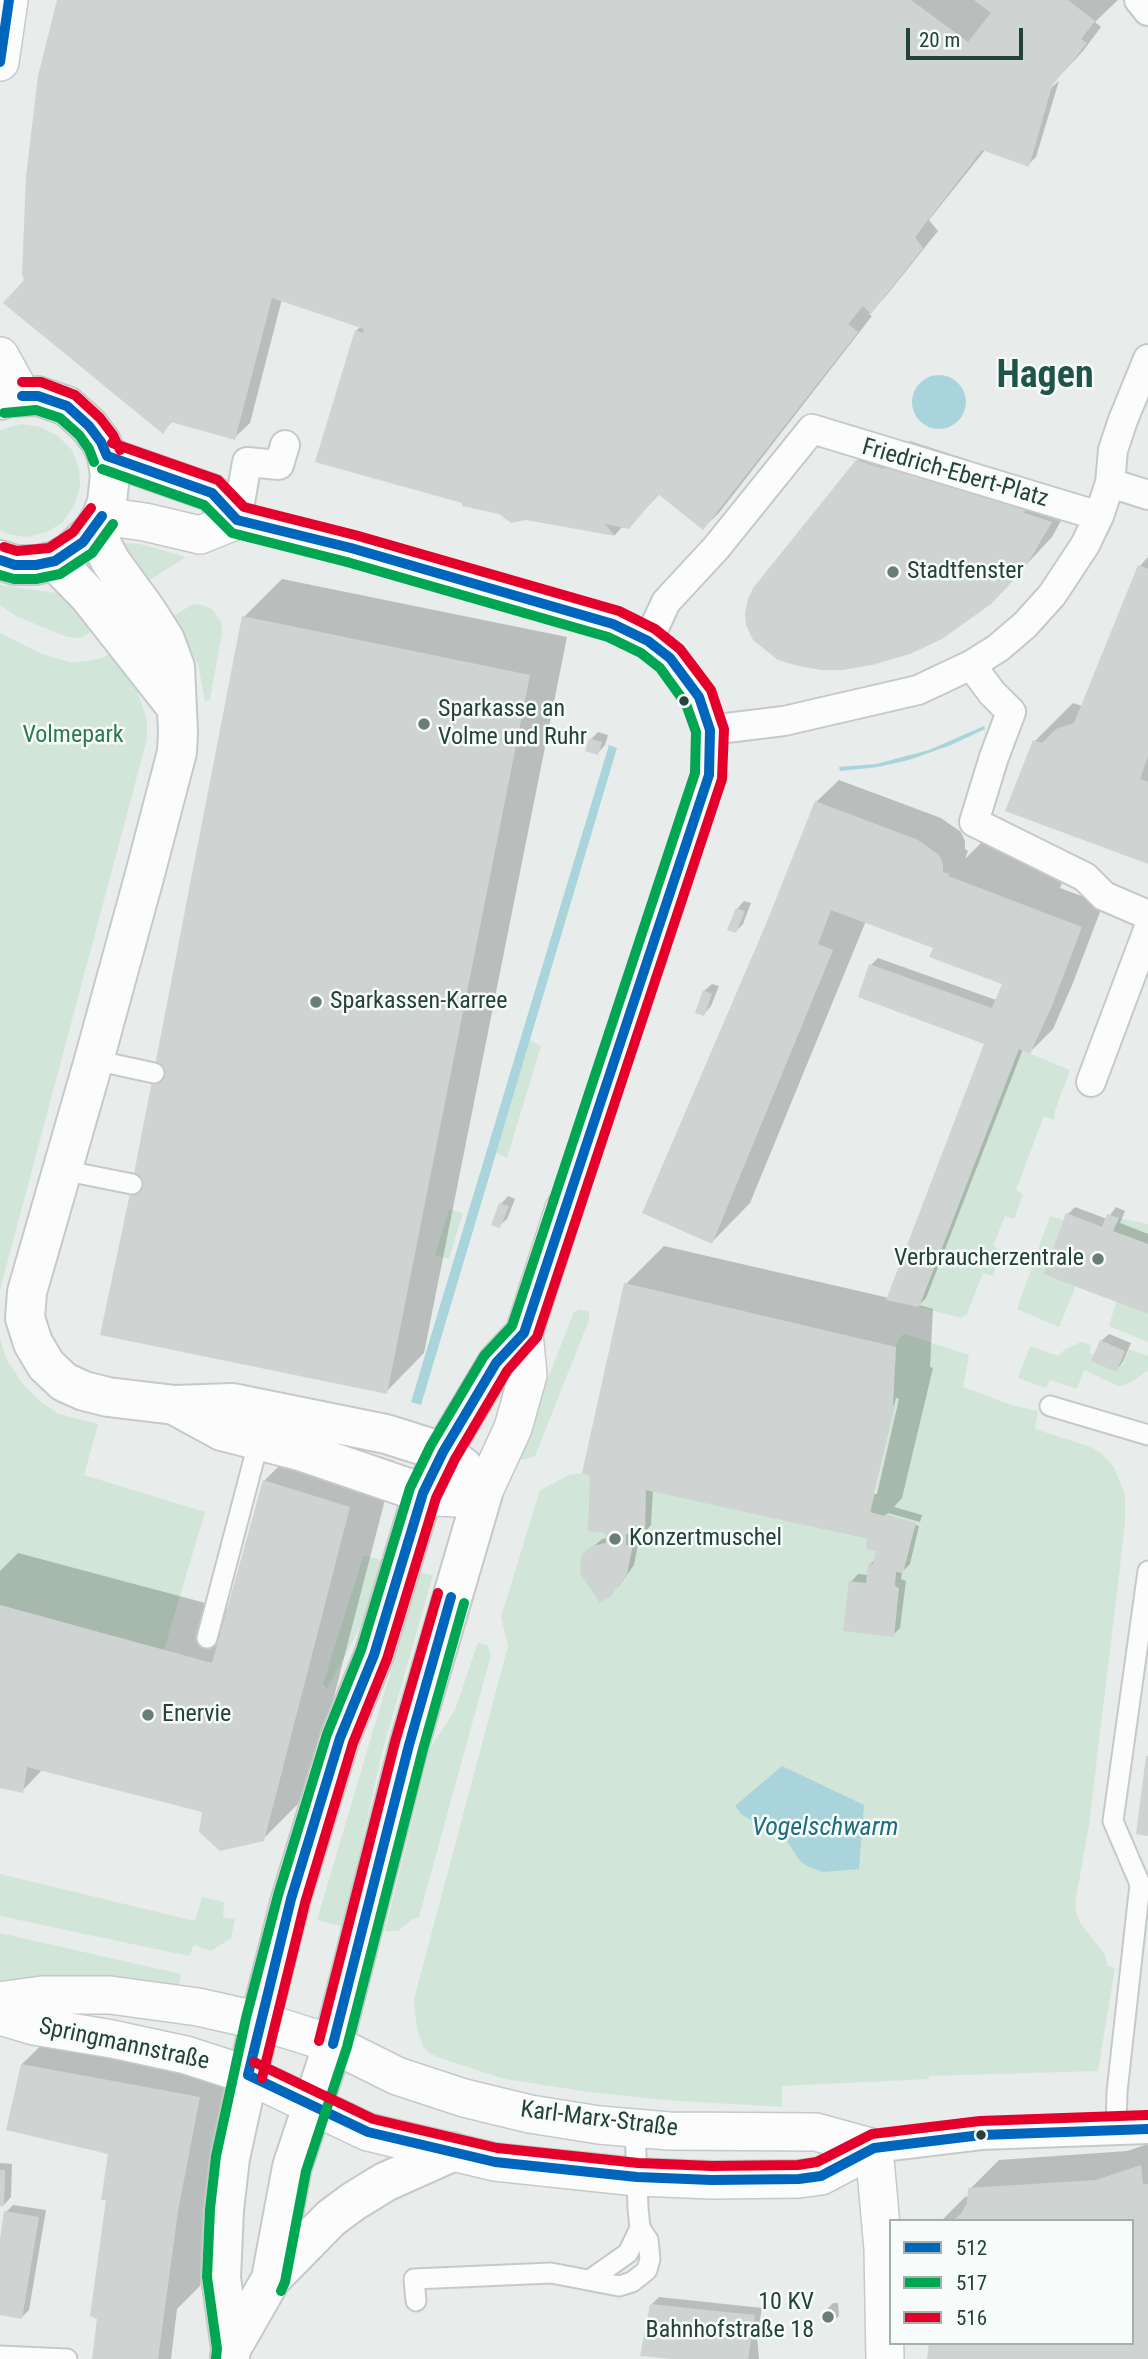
<!DOCTYPE html>
<html>
<head>
<meta charset="utf-8">
<style>
	body { margin:0 }
	#map { position:relative; width:1148px; height:2359px; overflow:hidden; background:#e8edeb; font-family:"Roboto Condensed",sans-serif }
	canvas { display:block }
	.legend { position:absolute; left:889px; top:2219px; width:245px; height:126px; box-sizing:border-box; background:#f7fbf9; border:2px solid #a3b1ad; margin:0; padding:9px 12px; list-style:none; font-size:21px; color:#24423a }
	.legend li { display:flex; align-items:center; gap:14px; height:35px }
	.legend b { width:35px; border:2px solid #a3b1ad }
	.scale { position:absolute; left:906px; top:28px; width:117px; height:32px; box-sizing:border-box; border:4px solid #24423a; border-top:0; padding-left:9px; font-size:21px; line-height:24px; white-space:nowrap; color:#24423a; -webkit-text-stroke:5px #f7fbf9; paint-order:stroke }
</style>
</head>
<body>
<div id="map">
<canvas width="1148" height="2359"></canvas>
<ul class="legend">
<li><b style="height:9px;background:#0065bd"></b>512</li>
<li><b style="height:9px;background:#00a651"></b>517</li>
<li><b style="height:9px;background:#e4002b"></b>516</li>
</ul>
<div class="scale">20 m</div>
</div>
<script>
const g = document.querySelector('canvas').getContext('2d');
g.lineJoin = 'round';
function fill(path, color) { g.fillStyle = color; g.fill(path, 'evenodd'); }
const poly = rows => new Path2D(rows.map(r => 'M' + r).join(''));
function trace(path, color, width, dash) { g.strokeStyle = color; g.lineWidth = width; g.lineCap = dash ? 'butt' : 'round'; g.setLineDash(dash || []); g.stroke(path); }
function drawText(font, color, halo, rows, align = 'center') {
  g.font = font + ' "Roboto Condensed",sans-serif'; g.lineWidth = 5; g.setLineDash([]); g.textBaseline = 'middle'; g.strokeStyle = halo; g.fillStyle = color; for (const [text, x, y, turn = 0] of rows) {
    g.save(); g.translate(x, y); g.rotate((+turn || 0) * Math.PI / 180); g.textAlign = isNaN(turn) ? turn : align; if (halo) g.strokeText(text, 0, 0); g.fillText(text, 0, 0); g.restore();
  }
}
fill(poly([
	[21,424,41,427,58,436,72,450,79,468,80,487,74,506,63,522,47,532,27,537,8,534,0,530,0,430],
	[125,543,140,544,186,557,142,585,119,544],
	[0,585,57,593,76,605,96,629,80,638,67,637,16,616,0,605],
	[193,604,203,605,213,610,221,622,222,633,210,699,205,702,198,664,188,645,168,619],
	[0,633,42,654,73,663,99,659,117,651,131,675,141,702,147,721,147,739,0,1290],
	[530,1040,541,1046,507,1158,496,1153],
	[1019,1049,1070,1070,1055,1111,1054,1120,1044,1116,1016,1190,1023,1194,1014,1219,1005,1216,993,1246,1002,1250,993,1276,983,1273,967,1314,961,1318,919,1307],
	[449,1209,463,1213,449,1259,435,1255],
	[1050,1216,1063,1220,1043,1274,1076,1286,1059,1327,1017,1309],
	[1119,1218,1148,1224,1148,1244,1113,1231],
	[1116,1302,1148,1314,1148,1342,1109,1326],
	[579,1309,589,1312,589,1320,535,1456,522,1460,518,1454,574,1312],
	[904,1334,969,1355,963,1387,1011,1405,1038,1411,1035,1429,1088,1446,1101,1453,1114,1467,1125,1495,1125,1525,1089,1825,1076,1898,1076,1912,1081,1924,1105,1955,1108,1966,1115,1968,1098,2071,929,2076,929,2079,782,2086,782,2107,665,2100,589,2092,504,2079,443,2059,431,2054,424,2048,417,2030,414,1999,508,1646,501,1617,540,1490,569,1475,582,1473,865,1539,895,1407,893,1405,896,1347,898,1339],
	[0,1339,8,1362,23,1384,41,1402,59,1414,98,1424,84,1475,205,1512,164,1650,0,1605],
	[1081,1342,1089,1344,1091,1348,1089,1353,1094,1354,1092,1361,1116,1372,1120,1364,1123,1365,1129,1349,1148,1356,1148,1370,1135,1380,1120,1387,1084,1370,1077,1389,1050,1380,1046,1388,1018,1378,1030,1346,1058,1356,1064,1350],
	[366,1556,381,1560,382,1563,363,1622,327,1689,323,1684,363,1557],
	[420,1572,433,1575,381,1756,344,1927,317,1920],
	[478,1642,488,1646,491,1655,419,1917,413,1919,398,1931,385,1931,430,1748,455,1710],
	[0,1874,195,1921,202,1897,224,1902,223,1917,235,1919,231,1938,211,1951,194,1945,189,1956,0,1916],
	[0,1933,181,1974,178,1992,0,1985]
]), '#d1e6d8');
fill(poly([
	'912 402a27 27 0 1 1 54 0a27 27 0 1 1-54 0Z',
	[984,726,985,729,951,745,909,760,878,767,840,771,839,767,876,764,929,750],
	[609,745,617,748,421,1405,411,1402],
	[782,1766,864,1805,859,1869,823,1872,809,1867,801,1862,784,1837,742,1815,735,1806]
]), '#a9d4db');
fill(poly([
	[59,0,1118,0,1095,22,1101,27,1083,51,1037,100,1059,81,1036,157,1028,165,985,150,929,220,938,231,886,296,869,314,872,316,719,513,703,528,660,493,629,527,623,526,615,535,499,512,466,502,356,331,361,326,282,299,250,423,234,438,173,421,163,431,27,280],
	[880,438,905,446,910,441,1047,485,1045,491,1073,499,1052,537,1013,579,857,461],
	[1148,557,1148,861,1035,741,1073,703,1082,706,1140,566],
	[282,579,567,637,424,1353,386,1392,156,1074,244,617],
	[598,732,608,735,605,745,598,753,591,739],
	[839,780,941,818,961,832,965,841,965,849,968,851,965,859,986,838,1067,869,1060,888,1103,904,1073,983,1053,1029,1030,1052,1023,1049,926,1298,919,1305,933,1309,930,1367,933,1368,902,1498,894,1507,922,1515,920,1522,888,1513,885,1516,919,1526,910,1564,902,1572,901,1579,906,1581,900,1628,893,1635,851,1582,858,1574,869,1575,869,1565,876,1559,878,1549,869,1538,653,1488,651,1525,644,1533,632,1532,632,1538,639,1539,634,1565,618,1587,587,1552,602,1539,607,1538,626,1284,664,1246,889,1298,986,1043,871,965,878,958,996,1000,1003,983,935,948,866,921,750,1203,712,1242,768,924,816,802],
	[896,1398,899,1399,877,1494,873,1494],
	[744,901,751,903,743,924,736,931,737,909],
	[712,984,719,986,711,1006,704,1014,704,991],
	[508,1196,515,1199,507,1219,499,1226,501,1204],
	[1075,1207,1107,1219,1116,1207,1125,1211,1120,1223,1148,1234,1148,1312,1068,1214],
	[1109,1334,1131,1343,1123,1362,1116,1370,1101,1341],
	[310,1435,395,1461,309,1793,263,1839,204,1811,43,1769,22,1791,0,1786,0,1571,18,1553,228,1609,264,1481],
	[61,2026,238,2059,216,2172,200,2286,177,2309,171,2359,94,2359,110,2152,22,2064],
	[1148,2144,1148,2359,929,2359,1132,2343,1132,2221,941,2221,965,2197,969,2196,970,2189,999,2160,1127,2151],
	[0,2163,12,2164,11,2197,4,2205,0,2204],
	[13,2205,46,2210,29,2310,22,2317,0,2314,0,2253,6,2212],
	[659,2297,762,2308,757,2336,759,2359,674,2359,652,2304],
	[833,2303,838,2303,839,2316,831,2323,826,2310]
]), '#0003');
fill(poly([
	[57,0,911,0,968,42,991,13,974,0,1068,0,1095,21,1081,39,1087,43,1052,86,1029,167,982,150,915,237,923,248,871,314,863,306,848,324,858,332,703,530,658,494,629,529,605,524,615,536,526,520,511,523,499,514,462,506,462,503,315,462,355,330,363,333,364,329,272,298,235,440,171,422,163,434,3,303,24,280,22,274,26,176,38,76],
	[856,460,884,469,885,463,1026,508,1024,513,1052,522,1029,561,1011,583,991,604,942,639,910,654,872,665,843,670,821,670,798,666,778,660,753,640,746,625,745,613,748,599,753,588],
	[1138,565,1148,569,1148,756,1140,779,1148,782,1148,864,1005,811,1033,740,1042,743,1056,729,1074,723],
	[242,616,530,675,387,1394,100,1335,132,1184],
	[589,738,602,742,598,755,585,751],
	[815,801,918,840,939,855,943,864,943,872,950,874,948,876,1082,927,1051,1008,1030,1054,1019,1049,919,1307,886,1300,984,1044,858,997,869,964,992,1008,1002,984,929,957,933,948,831,910,818,944,833,950,712,1244,642,1213,766,924],
	[736,908,745,911,736,933,727,930],
	[703,990,712,994,704,1016,695,1013],
	[499,1203,509,1206,500,1228,491,1225],
	[1066,1213,1102,1227,1107,1214,1119,1218,1113,1231,1148,1244,1148,1314,1043,1274],
	[624,1283,896,1347,893,1405,895,1407,870,1512,885,1516,885,1514,916,1523,903,1573,896,1572,895,1586,899,1588,894,1637,843,1631,849,1581,866,1583,868,1564,873,1564,876,1551,866,1549,867,1539,646,1490,645,1535,626,1534,626,1545,633,1545,627,1574,611,1596,600,1603,580,1573,581,1558,586,1550,592,1546,606,1543,605,1533,588,1531,590,1476,582,1473],
	[1100,1340,1125,1351,1116,1372,1091,1361],
	[263,1480,350,1507,264,1841,220,1851,199,1832,202,1812,27,1767,23,1793,0,1788,0,1605,212,1663],
	[1146,1756,1148,1756,1148,1836,1136,1834],
	[21,2064,200,2097,178,2211,158,2359,92,2359,97,2319,90,2316,106,2200,101,2200,108,2154,6,2130],
	[1141,2165,1143,2184,1148,2184,1148,2359,927,2359,929,2343,1132,2343,1132,2221,952,2221,961,2214,967,2203,968,2188,1096,2180],
	[0,2170,5,2170,4,2206,0,2206],
	[4,2211,39,2217,22,2319,0,2315,0,2239],
	[650,2304,755,2315,748,2359,672,2359,640,2356],
	[824,2310,831,2310,832,2325,824,2325]
]), '#cfd4d2');
const service = poly([
	[94,1060,154,1073],
	[62,1170,132,1184],
	[1050,1406,1148,1435],
	[207,1638,259,1440],
	[1116,2130,1117,2092,1140,1884,1113,1821,1148,1571],
	[591,2279,628,2253,640,2228],
	[416,2301,414,2279,551,2273,619,2286,632,2282,641,2275,647,2270,650,2259,648,2240,640,2228,638,2208,635,2128],
	[0,2356,67,2359]
]);
const pedestrian = poly([
	[1139,0,1148,11],
	[285,445,279,465,247,462,237,520,351,548,613,624,648,641,670,658,699,697,710,730,709,775,564,1209],
	[1110,483,1148,495],
	[648,641,666,602,716,548,812,429,1099,516],
	[971,665,992,693,1011,712,994,757,974,822,1085,877,1104,896,1148,915],
	[710,730,784,721,918,690,971,665,998,648,1025,625,1052,595,1085,545,1099,516,1110,483,1113,450,1123,420,1148,359],
	[1091,1082,1148,930],
	[874,2148,981,2135,1148,2129]
]);
const minor = poly([
	[0,62,9,0],
	[0,356,22,396],
	[102,516,145,522,200,535,237,520,212,493,107,456],
	[524,1333,528,1375,513,1428,483,1493,458,1498,436,1497,423,1493,443,1452,496,1363,524,1333,564,1209],
	[0,2001,42,1995,110,1995,198,2007,260,2021,333,2044,397,2076,464,2098,530,2114,599,2125,669,2131,816,2132,874,2148],
	[0,2016,34,2026,112,2039,186,2055,248,2075,368,2132,495,2162,637,2177,712,2180,799,2179,821,2176,874,2148],
	[874,2148,883,2249,885,2359]
]);
const tertiary = poly([
	[0,400,9,397,38,396,67,406,89,426,101,442,107,456,110,475,107,502,102,516,94,530,71,552,55,561,36,565,15,565,0,560],
	[94,530,111,562,146,610,165,640,175,667,178,732,177,752,145,874,94,1060,27,1292,25,1318,33,1343,46,1365,64,1382,84,1391,108,1397,175,1405,233,1403,386,1434,443,1452,463,1467,483,1493,409,1745,333,2044,292,2167,271,2279,231,2349],
	[55,561,89,596,177,708],
	[178,1407,222,1431,300,1451,423,1493,374,1655,340,1738,291,1899,260,2021,230,2158,224,2210,221,2278,231,2349,230,2357],
	[271,2279,331,2218,354,2201,385,2182,452,2152]
]);
trace(service, '#c5cac8', 23);
trace(pedestrian, '#c5cac8', 32);
trace(minor, '#c5cac8', 40);
trace(tertiary, '#c5cac8', 42);
trace(service, '#fcfcfc', 19);
trace(pedestrian, '#fcfcfc', 28);
trace(minor, '#fcfcfc', 37);
trace(tertiary, '#fcfcfc', 38);
trace(poly([
	[0,62,9,0],
	[22,396,38,396,67,406,89,426,101,442,107,456],
	[107,456,212,493,237,520,351,548,613,624,648,641,670,658,699,697,710,730,709,775,524,1333,496,1363,443,1452,423,1493,374,1655,340,1738,291,1899,248,2075],
	[0,560,15,565,36,565,55,561,83,542,102,516],
	[333,2044,409,1745,451,1597],
	[248,2075,368,2132,495,2162,637,2177,712,2180,799,2179,821,2176,874,2148,981,2135,1148,2129]
]), '#0065bd', 10);
trace(poly([
	[4,413,36,410,60,418,79,435,89,449,94,462],
	[102,469,204,505,232,533,347,562,608,637,641,653,660,668,686,704,696,732,695,773,512,1326,484,1356,431,1445,410,1488,361,1650,327,1734,278,1895,246,2018,216,2156,210,2209,207,2277,217,2349,216,2358],
	[0,575,14,579,36,579,60,574,92,553,113,524],
	[281,2291,285,2282,306,2171,347,2047,423,1749,464,1603]
]), '#00a651', 10);
trace(poly([
	[22,382,41,382,75,395,100,418,113,435,120,450],
	[112,443,218,480,244,507,355,535,619,611,655,629,680,649,711,690,724,729,722,779,537,1337,507,1371,455,1459,436,1498,387,1659,353,1743,305,1903,262,2078],
	[4,547,17,551,49,548,73,532,91,508],
	[319,2041,395,1742,438,1593],
	[254,2062,373,2119,497,2148,638,2163,712,2166,798,2165,817,2162,872,2134,980,2121,1147,2115]
]), '#e4002b', 10);
for (const [x, y, r, color] of [
	[893,572,7,"#697e78"],
	[684,701,6,"#24423a"],
	[424,724,7,"#697e78"],
	[316,1002,7,"#697e78"],
	[1098,1259,7,"#697e78"],
	[615,1539,7,"#697e78"],
	[148,1715,7,"#697e78"],
	[981,2135,6,"#24423a"],
	[828,2317,7,"#697e78"]
]) { const dot = new Path2D(); dot.arc(x, y, r, 0, 2 * Math.PI); g.fillStyle = color; g.fill(dot); trace(dot, '#f7fbf9', 2.5); }
drawText('24px', '#24423a', '#f7fbf9', [
	["Friedrich-Ebert-Platz",955,474,16],
	["Springmannstraße",124,2045,12],
	["Karl-Marx-Straße",599,2120,7]
]);
drawText('24px', '#24423a', '#f7fbf9', [
	["Stadtfenster",907,572],
	["Sparkasse an",438,710],
	["Volme und Ruhr",438,738],
	["Sparkassen-Karree",330,1002],
	["Verbraucherzentrale",1084,1259,"right"],
	["Konzertmuschel",629,1539],
	["Enervie",162,1715],
	["10 KV",814,2303,"right"],
	["Bahnhofstraße 18",814,2331,"right"]
], 'left');
drawText('24px', '#2d7a4b', '#f7fbf9', [
	["Volmepark",73,736]
]);
drawText('italic 26px', '#1c6f80', '#f7fbf9', [
	["Vogelschwarm",825,1828]
]);
drawText('bold 38px', '#1f5548', '#f7fbf9', [
	["Hagen",1045,377]
]);
</script>
</body>
</html>
